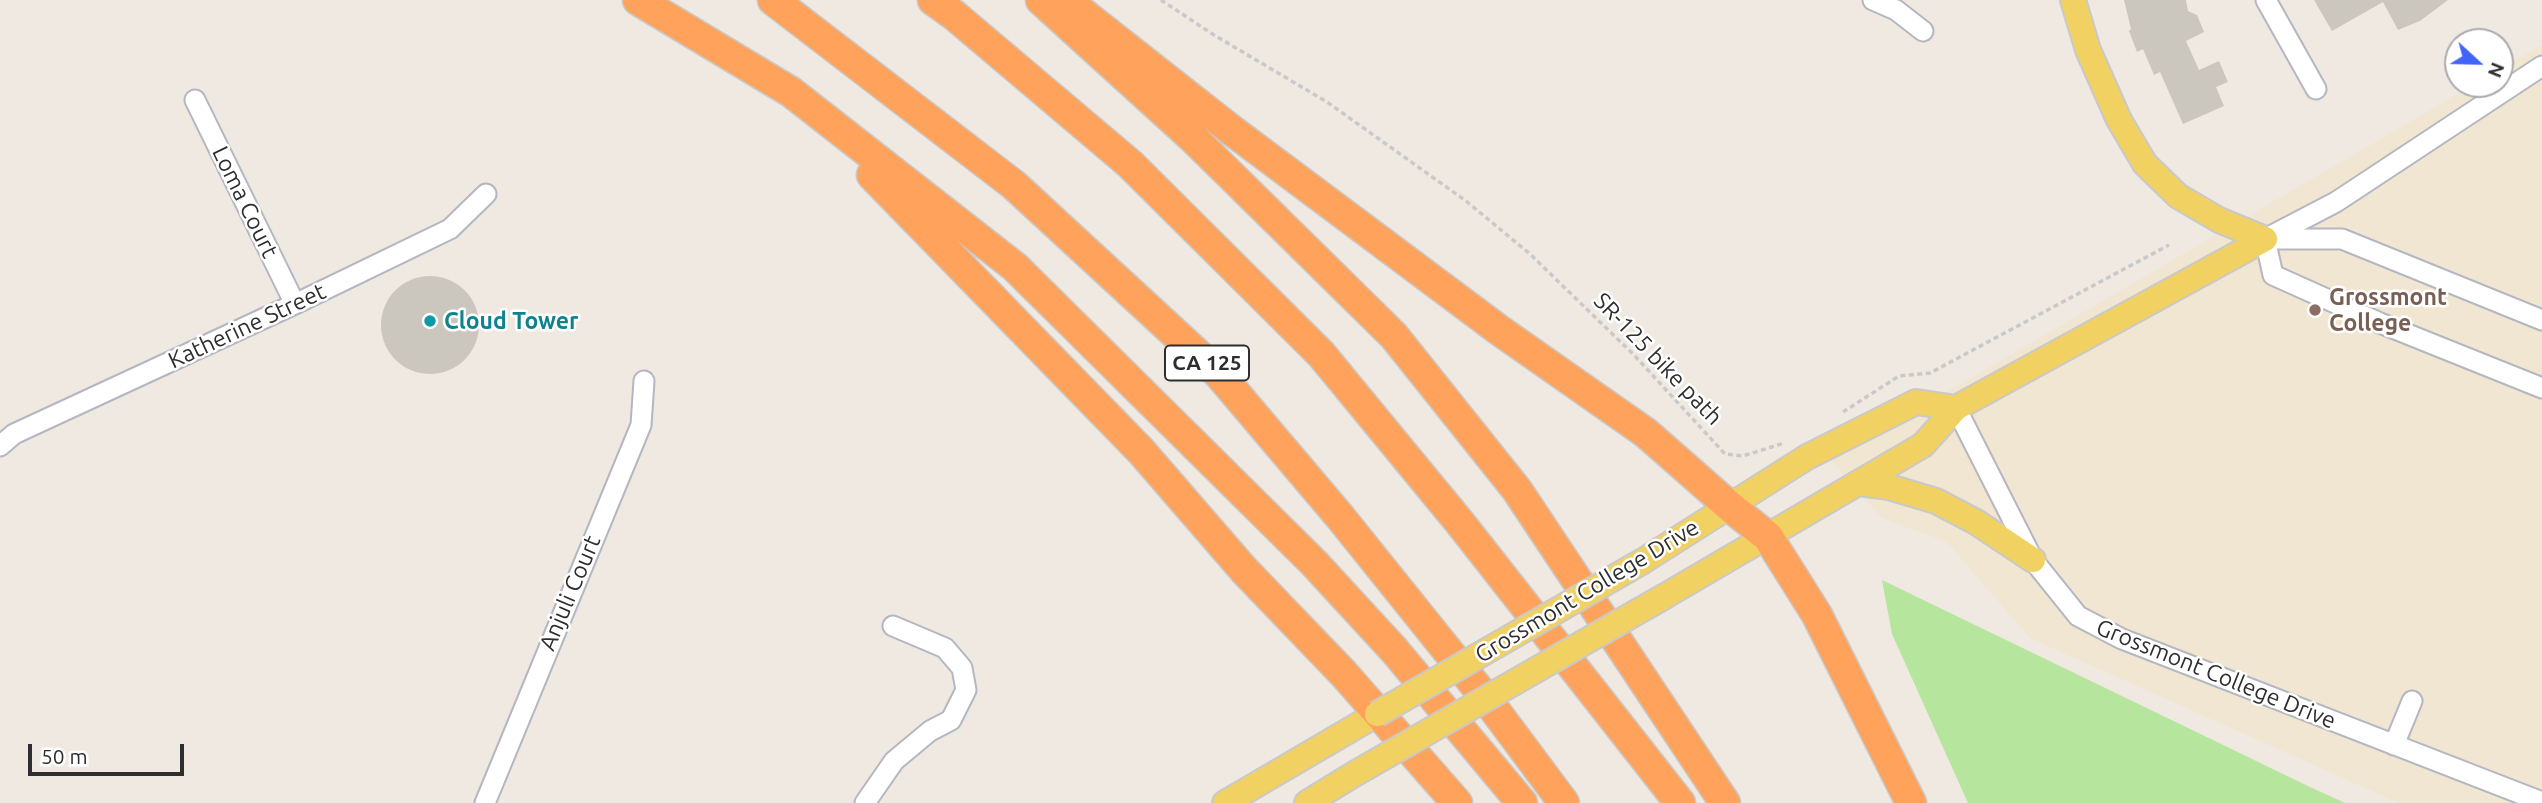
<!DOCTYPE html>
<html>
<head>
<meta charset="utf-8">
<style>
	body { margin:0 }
	#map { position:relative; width:2542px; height:803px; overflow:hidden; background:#efe9e1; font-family:Ubuntu,sans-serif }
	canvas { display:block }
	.north { position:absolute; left:2444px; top:28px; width:70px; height:70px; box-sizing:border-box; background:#fff; border:2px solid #ababab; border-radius:50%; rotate:112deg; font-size:19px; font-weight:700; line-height:28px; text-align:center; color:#2e2e2e }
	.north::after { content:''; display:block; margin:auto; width:24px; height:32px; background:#4264fb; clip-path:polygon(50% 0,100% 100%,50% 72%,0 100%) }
	.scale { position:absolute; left:28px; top:744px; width:156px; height:32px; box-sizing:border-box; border:4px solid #2e2e2e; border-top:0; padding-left:9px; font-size:21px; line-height:24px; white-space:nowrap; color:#2e2e2e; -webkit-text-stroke:5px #fff; paint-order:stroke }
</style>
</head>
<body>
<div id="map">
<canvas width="2542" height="803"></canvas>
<div class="north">N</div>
<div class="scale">50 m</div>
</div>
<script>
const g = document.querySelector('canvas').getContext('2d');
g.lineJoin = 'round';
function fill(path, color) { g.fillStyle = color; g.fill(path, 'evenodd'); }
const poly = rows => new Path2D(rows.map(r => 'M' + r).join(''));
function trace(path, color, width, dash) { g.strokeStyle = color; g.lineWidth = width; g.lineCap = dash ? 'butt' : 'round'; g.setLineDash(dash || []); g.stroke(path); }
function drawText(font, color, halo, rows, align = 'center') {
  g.font = font + ' Ubuntu,sans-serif'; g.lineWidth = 5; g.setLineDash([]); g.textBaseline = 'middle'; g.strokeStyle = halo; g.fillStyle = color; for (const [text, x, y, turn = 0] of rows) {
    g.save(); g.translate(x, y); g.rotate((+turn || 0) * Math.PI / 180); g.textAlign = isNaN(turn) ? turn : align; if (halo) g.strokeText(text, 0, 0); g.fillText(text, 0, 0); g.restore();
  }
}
fill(poly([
	[2542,45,2542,803,2399,803,2030,638,1947,542,1882,518,1830,460,2475,84,2500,84,2500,69]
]), '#f0e6d1');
fill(poly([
	[1882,580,2310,787,2345,803,1968,803,1892,634]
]), '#b6e59e');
fill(poly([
	[2124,0,2186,0,2188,11,2197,15,2204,32,2186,41,2199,70,2219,61,2228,82,2216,87,2224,106,2183,124,2160,72,2154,75,2143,49,2137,52,2129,31,2131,29],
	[2314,0,2448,0,2420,21,2398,30,2383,2,2332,31],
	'381 325a49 49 0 1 1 98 0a49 49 0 1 1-98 0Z'
]), '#cbc7bf');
const minor = poly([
	[1873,0,1896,10,1923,31],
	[2266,0,2316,89],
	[195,100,295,304],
	[2265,239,2273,275,2380,323,2542,388],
	[2265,239,2336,202,2542,66],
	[2270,239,2342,239,2542,320],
	[1956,408,2033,560,2078,616,2122,639,2542,802],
	[0,446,14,434,295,304,450,229,486,194],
	[2394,745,2412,701],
	[485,803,641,425,644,381],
	[865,803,894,761,930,731,951,720,966,690,962,668,945,648,893,626]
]);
const major = poly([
	[2073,0,2088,50,2119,120,2145,164,2178,196,2219,220,2265,239],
	[1859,483,1889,487,1936,501,1976,522,2033,560],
	[1643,561,1807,457,1916,402,1956,408],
	[1665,596,1923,445,1956,408,2265,239],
	[1225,803,1377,714],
	[1307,803,1356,773]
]);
const highway = poly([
	[638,0,791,92,1015,267,1314,563,1395,651,1522,803],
	[773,0,1014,185,1219,374,1341,518,1488,701,1564,803],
	[933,0,954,15,1130,164,1321,354,1461,524,1680,803],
	[1041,0,1194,139,1394,336,1517,490,1725,803],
	[1066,0,1230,129,1499,330,1646,433,1728,505,1768,537,1817,615,1911,803],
	[872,175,1141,451,1244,570,1344,674,1457,803]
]);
trace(minor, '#b4b7c1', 23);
trace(major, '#c9c9c9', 28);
trace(highway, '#c9c9c9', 33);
trace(poly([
	[1161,0,1214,35,1327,102,1466,201,1530,254,1634,355,1725,454,1743,456,1784,443],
	[1843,412,1899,376,1930,373,2169,245]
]), '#c9c9c9', 3.5, [5, 3.5]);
trace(minor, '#fff', 19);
trace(major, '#f2d163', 24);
trace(highway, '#ffa35c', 30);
const majorBridge = poly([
	[1377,714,1643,561],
	[1356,773,1665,596]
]);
trace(majorBridge, '#c9c9c9', 28, []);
trace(majorBridge, '#f2d163', 24);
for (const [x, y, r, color] of [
	[2315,310,7,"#8d6e63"],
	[430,321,7,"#0f9aa8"]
]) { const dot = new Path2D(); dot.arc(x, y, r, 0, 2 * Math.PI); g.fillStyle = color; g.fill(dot); trace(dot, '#fff', 2.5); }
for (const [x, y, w] of [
	[1207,363,84]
]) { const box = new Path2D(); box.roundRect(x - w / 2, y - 17.5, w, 35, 5); g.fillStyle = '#fff'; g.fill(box); trace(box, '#2e2e2e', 2); }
drawText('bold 21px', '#2e2e2e', null, [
	["CA 125",1207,363]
]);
drawText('23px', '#2e2e2e', '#fff', [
	["Loma Court",245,202,64],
	["Katherine Street",247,326,-25],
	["SR-125 bike path",1658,359,46],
	["Grossmont College Drive",1587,591,-31],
	["Anjuli Court",570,593,-67],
	["Grossmont College Drive",2216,674,22]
]);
drawText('bold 23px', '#785e54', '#fff', [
	["Grossmont",2329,297],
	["College",2329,323]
], 'left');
drawText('bold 23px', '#0d838f', '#fff', [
	["Cloud Tower",444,321]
], 'left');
</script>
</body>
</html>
